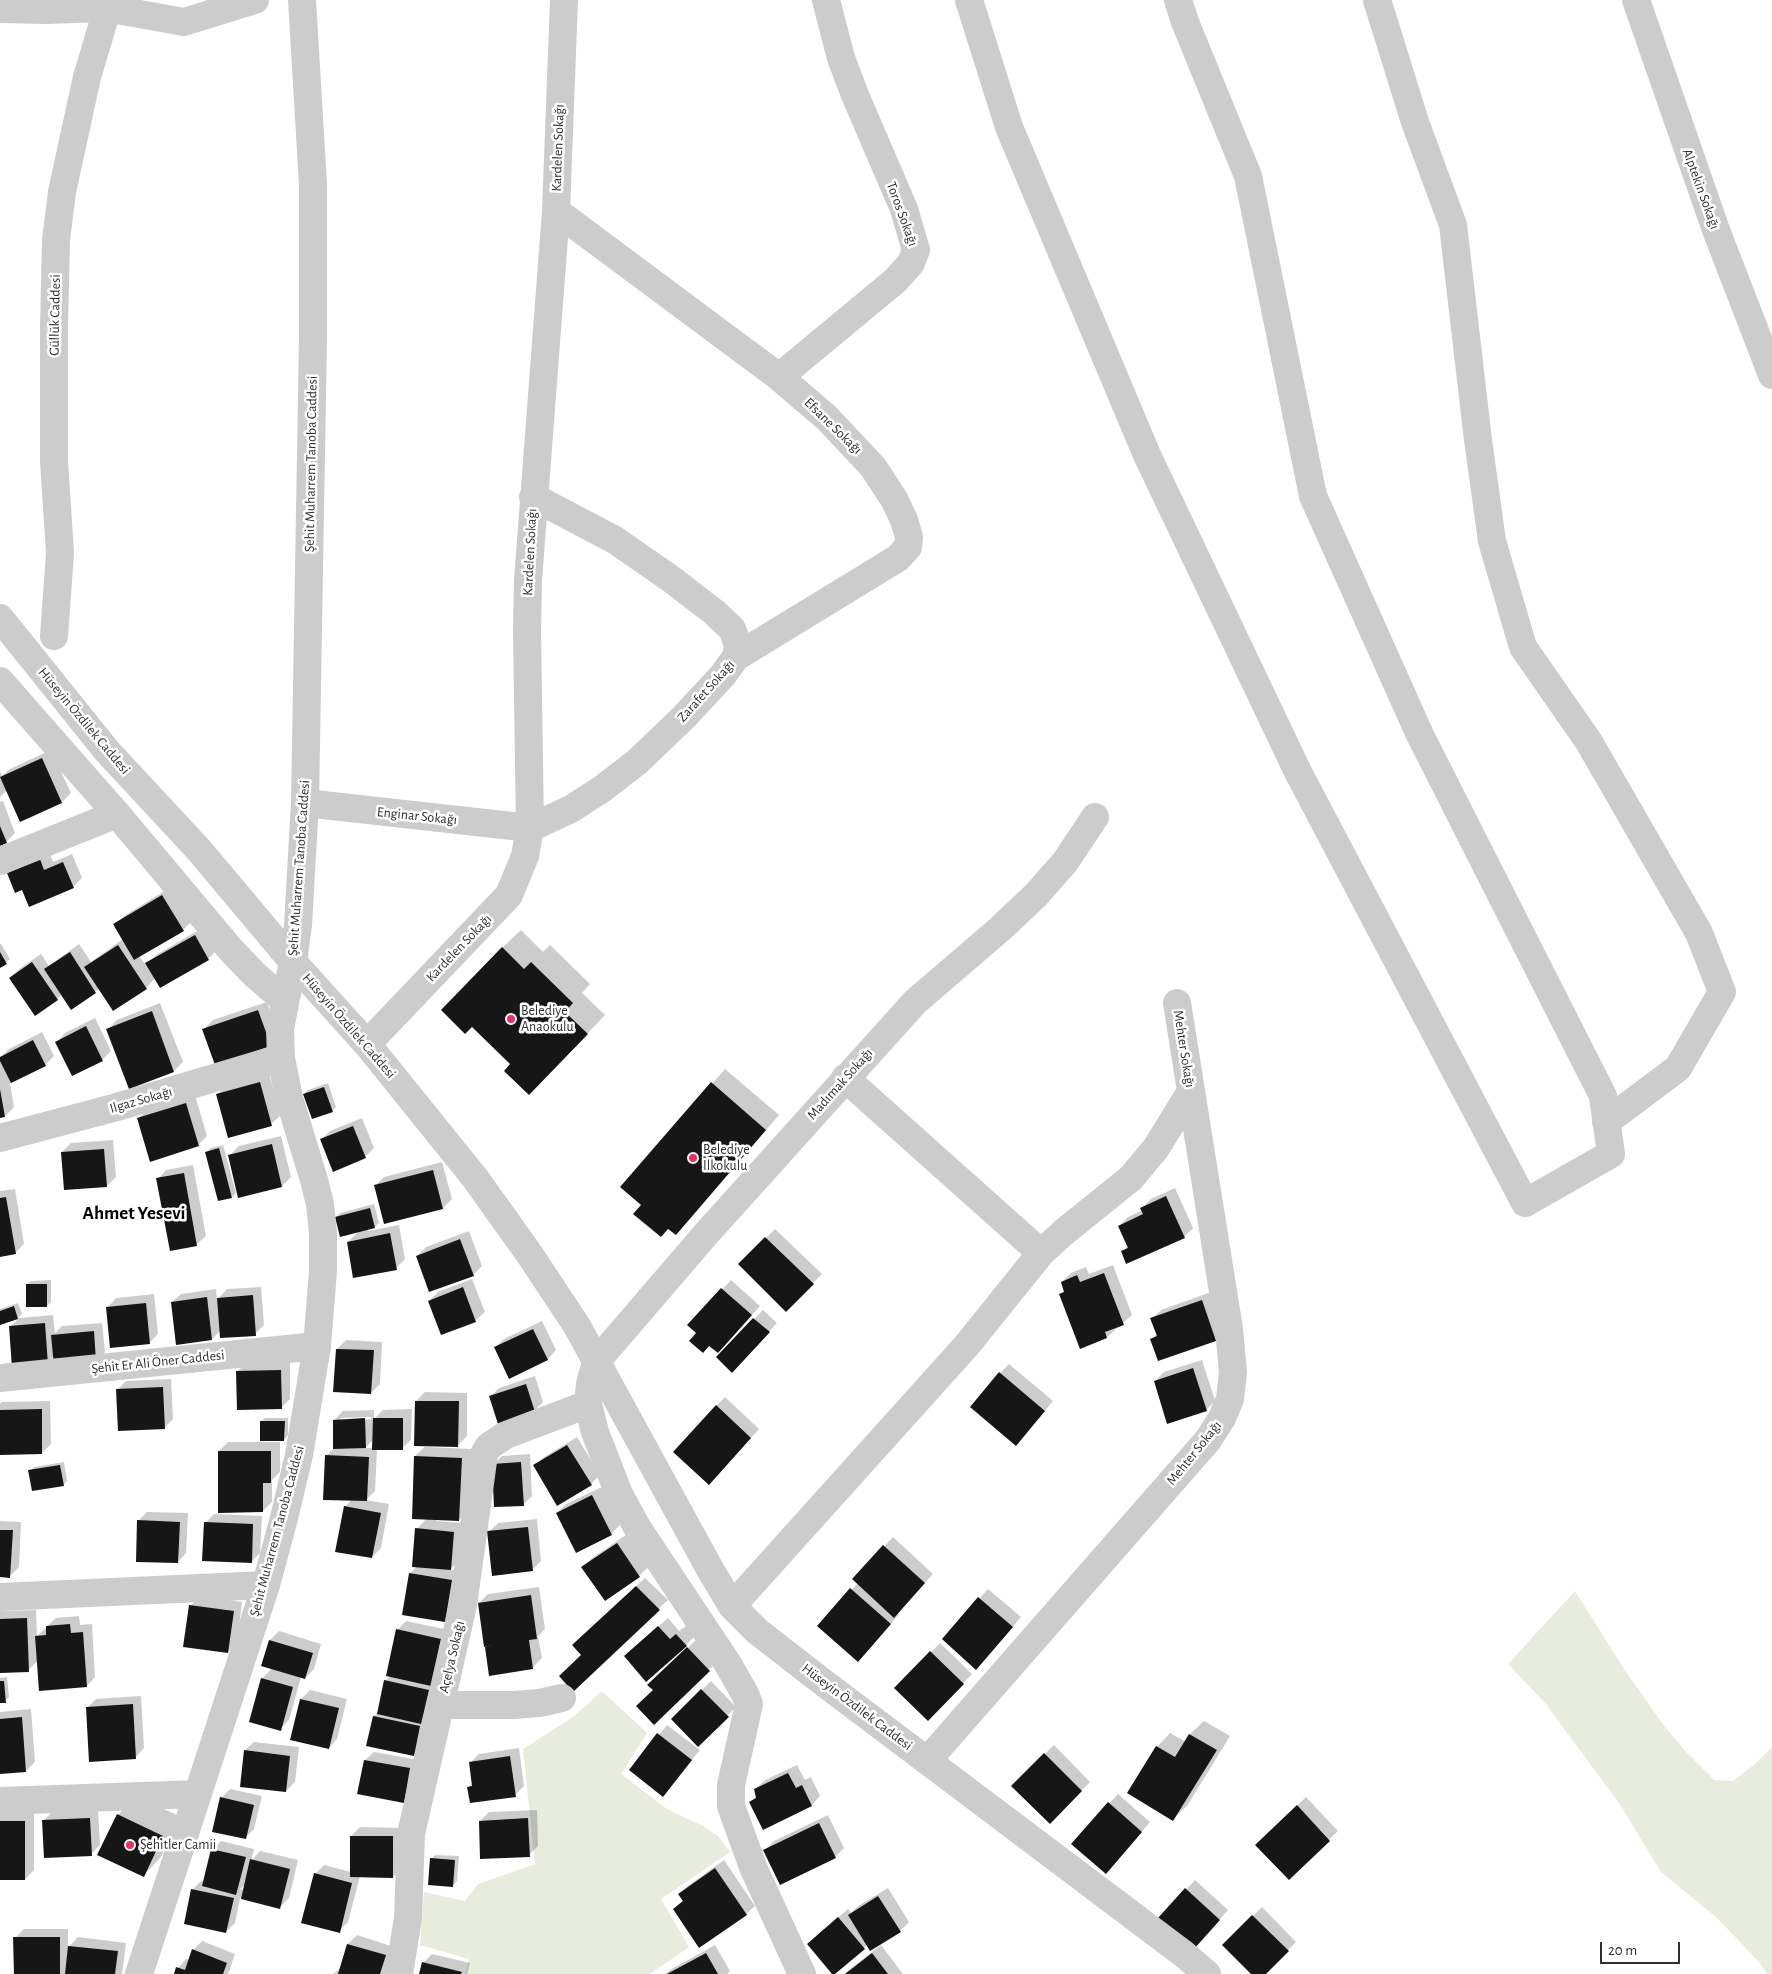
<!DOCTYPE html>
<html>
<head>
<meta charset="utf-8">
<style>
	body { margin:0 }
	#map { position:relative; width:1772px; height:1974px; overflow:hidden; background:#fff; font-family:"Alegreya Sans",sans-serif }
	canvas { display:block }
	.scale { position:absolute; left:1600px; top:1942px; width:80px; height:22px; box-sizing:border-box; border:2px solid #2f2f2f; border-top:0; padding-left:6px; font-size:15px; line-height:18px; white-space:nowrap; color:#2f2f2f; -webkit-text-stroke:4px #fff; paint-order:stroke }
</style>
</head>
<body>
<div id="map">
<canvas width="1772" height="1974"></canvas>
<div class="scale">20 m</div>
</div>
<script>
const g = document.querySelector('canvas').getContext('2d');
g.lineJoin = 'round';
function fill(path, color) { g.fillStyle = color; g.fill(path, 'evenodd'); }
const poly = rows => new Path2D(rows.map(r => 'M' + r).join(''));
function trace(path, color, width, dash) { g.strokeStyle = color; g.lineWidth = width; g.lineCap = dash ? 'butt' : 'round'; g.setLineDash(dash || []); g.stroke(path); }
function drawText(font, color, halo, rows, align = 'center') {
  g.font = font + ' "Alegreya Sans",sans-serif'; g.lineWidth = 5; g.setLineDash([]); g.textBaseline = 'middle'; g.strokeStyle = halo; g.fillStyle = color; for (const [text, x, y, turn = 0] of rows) {
    g.save(); g.translate(x, y); g.rotate((+turn || 0) * Math.PI / 180); g.textAlign = isNaN(turn) ? turn : align; if (halo) g.strokeText(text, 0, 0); g.fillText(text, 0, 0); g.restore();
  }
}
fill(poly([
	[1575,1591,1626,1672,1665,1727,1687,1753,1714,1780,1733,1781,1755,1764,1772,1747,1772,1974,1767,1974,1760,1963,1716,1917,1661,1872,1619,1803,1545,1703,1508,1664],
	[602,1691,647,1733,621,1774,667,1809,703,1826,718,1836,730,1852,661,1899,689,1947,650,1974,465,1974,469,1959,420,1945,424,1892,465,1901,478,1884,535,1864,523,1749,573,1717]
]), '#e8ecdd');
fill(poly([
	[51,750,71,793,62,802,20,821,7,790,0,797,0,771,2,776,10,769],
	[3,801,15,833,6,842,0,845,0,802],
	[49,851,53,862,72,854,82,878,73,887,17,865],
	[171,887,192,921,183,930,139,956,146,965,156,955,204,927,217,950,208,959,155,978,146,988,100,988,71,1008,62,994,57,999,10,978,19,969,41,954,49,966,79,944,91,962,123,939,115,925,124,916],
	[521,930,543,952,550,945,590,984,582,993,605,1015,547,1076,512,1064,502,948],
	[0,944,1,944,10,959,0,966],
	[267,1002,279,1036,204,1029,213,1020],
	[160,1003,183,1062,174,1071,130,1087,108,1029,117,1020],
	[95,1018,111,1051,102,1060,57,1042,65,1033],
	[42,1032,54,1056,45,1065,10,1083,14,1107,5,1116,0,1116,0,1058,9,1049],
	[725,1069,779,1115,689,1220,643,1205,622,1187],
	[269,1073,280,1116,271,1124,218,1094,227,1085],
	[328,1083,336,1107,332,1111,304,1094,308,1090],
	[195,1095,207,1136,198,1145,138,1119,147,1110],
	[362,1118,374,1148,365,1157,322,1139,330,1131],
	[281,1136,291,1177,282,1186,230,1155,239,1146],
	[113,1140,116,1177,107,1186,62,1152,71,1143],
	[223,1145,236,1193,232,1197,207,1152,211,1148],
	[442,1162,452,1199,443,1208,375,1186,384,1177],
	[193,1165,206,1236,197,1244,171,1249,158,1179,166,1170],
	[1175,1188,1193,1228,1184,1237,1122,1252,1128,1246,1119,1226,1128,1217,1143,1210,1142,1208,1151,1199],
	[15,1189,24,1244,15,1253,0,1255,0,1191],
	[374,1204,379,1223,375,1227,368,1229,368,1231,399,1225,405,1259,396,1268,348,1242,359,1231,336,1217,340,1213],
	[775,1229,822,1274,786,1310,740,1264],
	[469,1231,482,1266,473,1275,417,1256,426,1247],
	[1113,1265,1132,1315,1107,1337,1080,1347,1060,1295,1065,1290,1062,1282,1071,1273,1086,1267,1089,1274],
	[472,1279,485,1312,476,1320,442,1333,429,1301,438,1292],
	[51,1280,51,1302,47,1306,27,1285,31,1281],
	[731,1280,760,1306,727,1343,697,1333,689,1325],
	[261,1287,264,1325,255,1334,221,1330,212,1339,172,1302,181,1294,216,1289,217,1300,227,1289],
	[1211,1292,1224,1331,1215,1340,1152,1339,1157,1334,1152,1319,1161,1310],
	[154,1294,158,1334,149,1343,108,1307,116,1298],
	[18,1303,22,1314,18,1318,0,1324,0,1309],
	[763,1310,777,1323,741,1362,718,1357],
	[53,1315,55,1333,62,1326,102,1323,105,1352,96,1361,54,1356,47,1364,10,1327,19,1318],
	[542,1321,556,1350,548,1359,509,1377,495,1348,504,1339],
	[346,1340,382,1342,380,1384,371,1393,337,1349],
	[1202,1360,1215,1401,1206,1410,1155,1381,1164,1372],
	[247,1362,290,1362,290,1399,281,1408,238,1371],
	[1009,1364,1053,1401,1024,1435,1000,1373],
	[535,1376,543,1402,534,1411,490,1397,499,1388],
	[171,1379,173,1419,164,1428,117,1390,126,1381],
	[425,1392,467,1393,467,1436,458,1445,416,1401],
	[725,1397,759,1429,718,1475,716,1406],
	[50,1401,51,1444,42,1453,0,1454,0,1404,2,1402],
	[412,1409,411,1440,402,1448,377,1449,375,1491,366,1500,389,1504,381,1548,372,1557,345,1507,352,1499,326,1456,334,1448,334,1420,343,1411,374,1410,374,1419,383,1410],
	[371,1417,371,1419,341,1421,341,1418],
	[374,1439,374,1448,365,1448],
	[265,1418,288,1418,288,1435,284,1440,261,1422],
	[577,1437,600,1475,591,1484,535,1466,544,1457],
	[228,1442,280,1442,280,1472,272,1480,272,1502,263,1511,219,1451],
	[426,1446,426,1447,471,1449,468,1511,459,1520,437,1519,436,1521,463,1523,459,1560,450,1570,460,1571,454,1612,445,1621,410,1574,417,1566,417,1529,427,1518,415,1456],
	[530,1454,532,1496,523,1505,493,1465,502,1456],
	[64,1462,67,1481,63,1485,30,1471,34,1467],
	[602,1487,620,1525,611,1534,557,1513,566,1504],
	[147,1512,188,1513,186,1553,178,1562,138,1521],
	[214,1514,262,1516,260,1553,251,1562,205,1523],
	[537,1519,541,1561,532,1570,489,1532,498,1523],
	[0,1521,21,1522,19,1567,10,1576,0,1576],
	[626,1535,648,1567,639,1576,583,1567,592,1558],
	[893,1537,933,1574,897,1613,899,1614,867,1652,819,1626,858,1583,854,1579],
	[645,1578,668,1600,594,1669,583,1655,582,1636],
	[539,1587,545,1629,538,1636,542,1658,533,1667,490,1674,479,1603,488,1594],
	[988,1589,1021,1617,985,1659,943,1639],
	[200,1596,242,1602,237,1643,228,1652,191,1605],
	[36,1610,37,1636,56,1618,79,1616,80,1625,92,1624,95,1677,87,1686,38,1661,28,1670,0,1671,0,1611],
	[668,1618,679,1631,686,1626,695,1636,686,1645,634,1648],
	[406,1621,449,1630,422,1746,413,1755,368,1745,374,1716,378,1712,385,1681,390,1676,397,1630],
	[279,1631,321,1644,314,1669,305,1678,301,1677,289,1720,280,1729,262,1679,272,1668,270,1640],
	[697,1639,718,1661,654,1724,654,1690,649,1685],
	[940,1643,972,1674,928,1720,896,1688],
	[7,1677,9,1697,5,1701,0,1702,0,1678],
	[711,1681,736,1707,698,1745,672,1719],
	[310,1690,347,1699,337,1739,329,1748,301,1699],
	[141,1696,144,1748,136,1757,87,1708,96,1699],
	[31,1709,35,1762,26,1771,0,1772,0,1712],
	[1204,1721,1230,1736,1187,1806,1173,1819,1157,1747,1170,1733,1186,1742,1190,1734],
	[667,1725,700,1750,663,1795,631,1770],
	[254,1742,299,1747,295,1782,286,1791,245,1750],
	[1054,1745,1090,1782,1050,1822,1013,1786],
	[519,1748,524,1786,515,1795,469,1787,473,1783,470,1763,479,1754],
	[374,1752,418,1760,412,1793,403,1802,365,1760],
	[797,1765,805,1780,811,1777,820,1796,812,1805,763,1828,750,1802,757,1796,756,1789,765,1780],
	[230,1789,262,1796,254,1829,245,1838,221,1798],
	[1118,1794,1150,1822,1115,1863,1073,1843],
	[136,1796,181,1817,161,1857,143,1876,118,1815],
	[1306,1797,1338,1831,1289,1878,1257,1845],
	[98,1810,100,1845,91,1854,43,1821,52,1812],
	[537,1810,538,1846,529,1855,480,1821,489,1812],
	[34,1812,34,1870,25,1879,0,1879,0,1813],
	[828,1815,844,1848,835,1857,765,1850,774,1841],
	[360,1827,402,1828,402,1868,393,1877,360,1876,348,1922,339,1931,315,1874,324,1865,351,1872,351,1836],
	[221,1841,254,1849,251,1861,260,1851,298,1860,289,1898,280,1907,240,1898,235,1923,226,1932,192,1890,201,1881,205,1882,213,1850],
	[246,1884,244,1890,240,1889],
	[435,1855,459,1856,457,1881,453,1885,431,1859],
	[724,1860,755,1906,746,1914,674,1909,684,1900,680,1894,689,1885],
	[1195,1880,1228,1910,1202,1939,1160,1918],
	[888,1888,909,1922,900,1931,867,1945,864,1948,817,1935,848,1909,851,1913,858,1906],
	[1262,1907,1296,1942,1264,1974,1253,1974,1224,1945],
	[24,1929,68,1929,68,1948,78,1937,126,1943,122,1974,15,1974,15,1938],
	[357,1935,394,1947,386,1974,333,1974,342,1967,348,1944],
	[202,1941,235,1954,228,1974,175,1974,178,1968,186,1959,190,1960,193,1950],
	[715,1945,730,1971,727,1974,665,1974,670,1970],
	[881,1945,903,1974,844,1974],
	[432,1954,470,1963,467,1974,420,1974,423,1963]
]), '#0003');
fill(poly([
	[42,758,62,803,20,822,0,777],
	[0,826,7,843,0,846],
	[40,859,44,870,63,862,74,888,29,907,22,890,15,893,7,873],
	[162,895,184,931,134,960,113,924],
	[195,935,209,960,160,988,145,963],
	[118,945,147,989,113,1011,84,967],
	[502,947,524,969,531,962,573,1003,565,1012,588,1034,529,1095,504,1071,510,1064,472,1027,465,1034,441,1010],
	[0,952,7,964,0,968],
	[70,952,96,993,71,1010,44,969],
	[32,962,58,1000,35,1016,9,978],
	[258,1010,271,1046,215,1065,202,1029],
	[152,1011,174,1072,129,1089,106,1029],
	[86,1026,103,1061,72,1076,55,1042],
	[33,1040,46,1066,11,1083,0,1061,0,1057],
	[260,1082,272,1126,228,1138,216,1094],
	[711,1082,766,1130,676,1235,668,1229,661,1237,633,1214,641,1205,620,1187],
	[324,1087,333,1112,312,1119,303,1094],
	[0,1089,5,1117,0,1118],
	[186,1103,199,1146,150,1162,137,1118],
	[353,1126,366,1158,333,1172,320,1139],
	[272,1144,282,1187,238,1198,228,1155],
	[219,1148,232,1198,218,1201,205,1152],
	[104,1149,107,1187,64,1190,61,1152],
	[433,1170,443,1209,384,1224,374,1185],
	[184,1173,197,1246,170,1251,156,1178],
	[1166,1196,1185,1238,1126,1264,1121,1251,1128,1248,1118,1226,1143,1214,1140,1208],
	[6,1197,16,1254,0,1257,0,1198],
	[370,1208,375,1228,340,1237,335,1217],
	[390,1233,397,1270,353,1278,347,1242],
	[765,1237,814,1284,786,1312,738,1264],
	[460,1239,474,1276,429,1292,416,1256],
	[1104,1273,1124,1325,1105,1332,1107,1338,1080,1349,1059,1294,1064,1292,1061,1282,1077,1275,1080,1282],
	[26,1284,47,1284,47,1307,26,1307],
	[463,1287,476,1322,441,1335,428,1301],
	[721,1288,752,1315,718,1353,709,1346,703,1353,689,1341,696,1333,687,1325],
	[253,1295,256,1336,220,1338,217,1298],
	[207,1297,212,1340,176,1345,171,1302],
	[1202,1300,1216,1341,1158,1361,1150,1339,1157,1336,1150,1318],
	[146,1303,150,1344,110,1348,106,1307],
	[14,1306,18,1319,0,1325,0,1311],
	[753,1318,770,1332,732,1373,716,1357],
	[45,1323,48,1365,12,1368,9,1326],
	[533,1329,548,1360,509,1379,494,1347],
	[94,1331,96,1362,54,1366,51,1335],
	[336,1349,374,1350,371,1394,333,1392],
	[1193,1368,1207,1411,1167,1424,1154,1381],
	[281,1370,282,1409,237,1410,236,1371],
	[999,1372,1045,1411,1016,1446,970,1407],
	[526,1384,535,1412,498,1424,489,1396],
	[163,1387,165,1429,118,1431,116,1389],
	[415,1401,459,1401,458,1447,414,1446],
	[716,1405,751,1438,709,1485,673,1452],
	[42,1409,42,1454,0,1455,0,1410],
	[365,1418,366,1448,333,1449,333,1420],
	[373,1418,403,1418,403,1450,372,1450],
	[260,1421,285,1421,284,1441,260,1441],
	[567,1445,592,1485,557,1506,533,1465],
	[218,1451,271,1451,271,1483,263,1483,263,1512,218,1513],
	[325,1455,369,1457,367,1501,323,1500],
	[414,1456,462,1458,459,1521,412,1519],
	[521,1462,524,1506,494,1507,492,1464],
	[60,1465,64,1486,32,1491,28,1470],
	[592,1495,612,1535,576,1553,556,1513],
	[344,1506,381,1513,372,1558,335,1552],
	[137,1520,180,1522,178,1563,136,1562],
	[204,1522,253,1524,252,1563,202,1561],
	[528,1527,533,1571,492,1576,487,1531],
	[415,1528,454,1532,451,1570,412,1567],
	[0,1530,13,1530,10,1578,0,1577],
	[617,1543,640,1577,605,1601,581,1567],
	[883,1545,925,1583,894,1618,852,1579],
	[409,1573,452,1580,445,1622,402,1615],
	[636,1586,660,1610,573,1692,559,1676,581,1655,572,1645],
	[850,1588,891,1624,858,1662,817,1626],
	[531,1595,537,1639,529,1640,533,1669,489,1676,485,1647,493,1645,484,1647,478,1603],
	[978,1597,1013,1627,976,1670,942,1639],
	[189,1605,234,1611,228,1653,183,1647],
	[27,1618,29,1672,0,1673,0,1619],
	[70,1624,71,1633,83,1632,87,1687,39,1691,35,1636,46,1635,46,1626],
	[658,1626,670,1639,676,1634,687,1646,646,1682,624,1656],
	[396,1629,441,1639,431,1686,386,1676],
	[269,1640,313,1653,305,1679,261,1666],
	[687,1647,710,1671,654,1725,636,1706,653,1690,647,1685],
	[930,1651,964,1684,928,1721,894,1688],
	[261,1678,293,1687,281,1731,249,1722],
	[384,1680,429,1690,421,1724,377,1714],
	[0,1681,4,1681,6,1703,0,1703],
	[701,1689,729,1717,698,1747,671,1719],
	[300,1699,339,1708,329,1749,290,1740],
	[133,1704,136,1759,89,1762,86,1707],
	[373,1716,420,1726,414,1756,366,1746],
	[22,1717,26,1772,0,1774,0,1719],
	[657,1733,692,1760,663,1797,629,1770],
	[1189,1734,1217,1750,1173,1821,1127,1793,1156,1746,1175,1757],
	[244,1750,290,1756,286,1792,240,1787],
	[1044,1753,1082,1791,1050,1824,1011,1786],
	[510,1756,516,1797,470,1803,467,1787,472,1786,469,1762],
	[364,1760,410,1768,404,1803,357,1794],
	[788,1773,796,1788,802,1785,812,1806,763,1830,749,1802,756,1798,754,1789],
	[220,1797,254,1805,246,1839,212,1832],
	[1108,1802,1142,1832,1106,1874,1071,1844],
	[1297,1805,1330,1841,1289,1880,1255,1845],
	[117,1814,163,1836,144,1877,97,1855],
	[90,1818,92,1856,44,1858,42,1820],
	[528,1818,530,1857,480,1859,479,1821],
	[0,1821,25,1821,25,1880,0,1880],
	[819,1823,836,1858,780,1885,763,1850],
	[350,1836,393,1836,393,1878,350,1877],
	[211,1849,246,1857,236,1895,202,1886],
	[430,1858,455,1860,453,1887,428,1885],
	[250,1859,290,1869,280,1909,241,1899],
	[715,1868,747,1915,699,1948,673,1909,683,1901,678,1894],
	[314,1873,352,1883,340,1933,301,1923],
	[1185,1888,1220,1920,1194,1949,1158,1918],
	[191,1889,234,1898,226,1933,184,1924],
	[878,1896,901,1932,870,1951,848,1915],
	[1252,1915,1289,1951,1266,1974,1251,1974,1222,1945],
	[838,1917,865,1949,835,1974,832,1974,807,1944],
	[13,1937,60,1937,60,1974,14,1974],
	[347,1944,386,1955,380,1974,338,1974],
	[68,1946,118,1951,115,1974,65,1974],
	[192,1949,227,1963,223,1974,174,1974,176,1967,185,1970],
	[706,1953,718,1974,667,1974],
	[872,1953,888,1974,845,1974],
	[422,1962,462,1972,461,1974,419,1974]
]), '#161616');
trace(poly([
	[969,0,1009,127,1147,455,1298,772,1525,1203,1611,1154,1603,1096,1420,735,1313,496,1248,176,1185,22,1178,0],
	[1377,0,1415,122,1453,225,1478,440,1492,541,1523,647,1589,742,1699,933,1722,992,1678,1068,1606,1122],
	[1636,0,1716,230,1772,375],
	[0,9,47,10,106,8,184,22,255,0],
	[556,211,779,377,827,418,873,467,894,499,904,520,909,537,908,547,898,558,736,657],
	[779,377,896,280,911,263,916,250,904,209,855,95,841,58,826,0],
	[0,618,107,751,199,850,293,962,367,1044,475,1178,530,1255,577,1326,711,1571,732,1606,757,1631,820,1680,1185,1955,1207,1974],
	[54,636,60,553,54,461,54,327,56,240,62,192,87,77,110,0],
	[0,681,117,814,231,950,255,975,284,1000],
	[305,803,530,828,571,809,602,789,637,762,684,717,723,675,736,657,738,645,732,629,714,612,671,579,615,540,533,497],
	[0,861,117,814],
	[367,1044,509,895,525,856,530,828,527,630,528,580,556,211,564,0],
	[845,1078,1041,1253],
	[0,1138,117,1107,281,1058],
	[0,1378,317,1346],
	[0,1597,266,1585],
	[732,1606,967,1345,1041,1253,1064,1232,1131,1178,1156,1148,1191,1091],
	[441,1705,514,1705,539,1703,562,1698],
	[927,1761,1208,1440,1222,1418,1230,1399,1233,1372,1229,1329,1177,1003],
	[0,1801,198,1794],
	[139,1974,266,1585,284,1518,299,1455,317,1346,323,1271,323,1233,320,1204,314,1180,289,1098,281,1058,280,1029,293,962,298,925,305,803,313,337,313,185,302,0],
	[399,1974,408,1918,411,1834,463,1605,484,1454,489,1446,506,1435,588,1404],
	[802,1974,753,1867,731,1806,731,1785,749,1704,745,1694,728,1664,637,1527,619,1494,595,1432,588,1404,590,1384,596,1362,706,1234,915,1002,1000,929,1036,895,1065,862,1095,817]
]), '#ccc', 28);
for (const [x, y, r, color] of [
	[511,1019,5,"#e43462"],
	[693,1158,5,"#e43462"],
	[130,1845,5,"#e43462"]
]) { const dot = new Path2D(); dot.arc(x, y, r, 0, 2 * Math.PI); g.fillStyle = color; g.fill(dot); trace(dot, '#fff', 2); }
drawText('14px', '#2f2f2f', '#fff', [
	["Kardelen Sokağı",558,148,-88],
	["Alptekin Sokağı",1701,189,70],
	["Toros Sokağı",902,214,70],
	["Güllük Caddesi",55,315,-89],
	["Efsane Sokağı",833,426,44],
	["Şehit Muharrem Tanoba Caddesi",311,464,-89],
	["Kardelen Sokağı",530,552,-87],
	["Zarafet Sokağı",706,691,-48],
	["Hüseyin Özdilek Caddesi",84,721,50],
	["Enginar Sokağı",417,816,6],
	["Şehit Muharrem Tanoba Caddesi",299,868,-86],
	["Kardelen Sokağı",459,948,-46],
	["Hüseyin Özdilek Caddesi",349,1026,49],
	["Mehter Sokağı",1184,1049,81],
	["Madımak Sokağı",840,1084,-48],
	["Ilgaz Sokağı",141,1100,-16],
	["Şehit Er Ali Öner Caddesi",158,1362,-6],
	["Mehter Sokağı",1194,1453,-51],
	["Şehit Muharrem Tanoba Caddesi",277,1531,-75],
	["Açelya Sokağı",452,1657,-77],
	["Hüseyin Özdilek Caddesi",857,1707,37]
]);
drawText('14px', '#2f2f2f', '#fff', [
	["Belediye",521,1011],
	["Anaokulu",521,1027],
	["Belediye",703,1150],
	["İlkokulu",703,1166],
	["Şehitler Camii",140,1845]
], 'left');
drawText('bold 19px', '#000', '#fff', [
	["Ahmet Yesevi",134,1213]
]);
</script>
</body>
</html>
